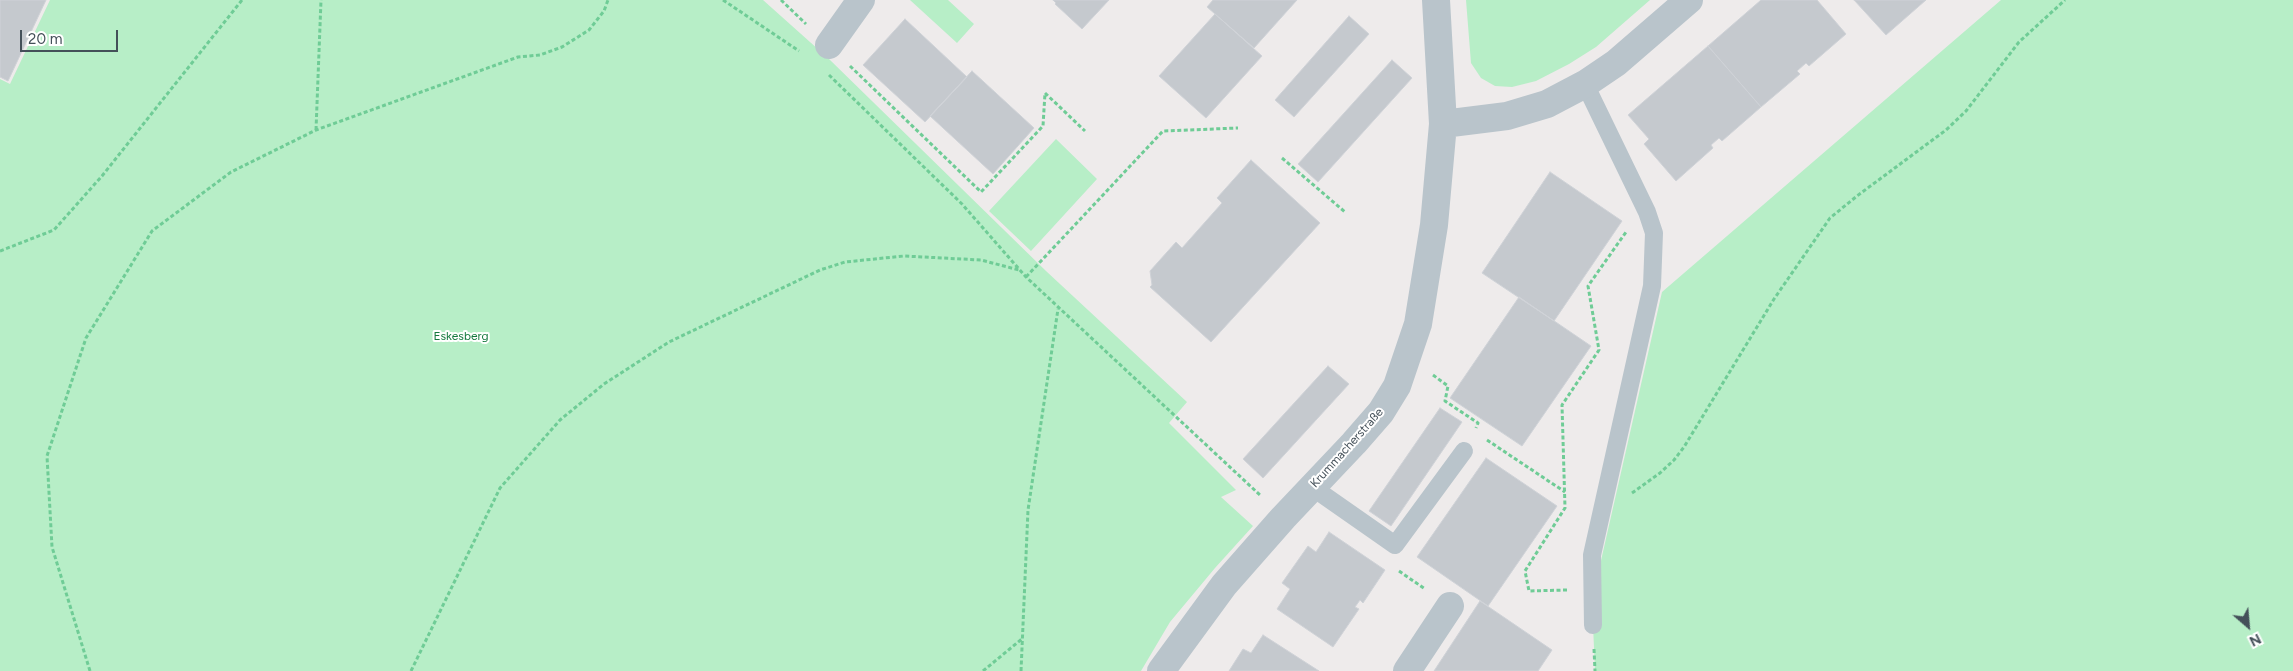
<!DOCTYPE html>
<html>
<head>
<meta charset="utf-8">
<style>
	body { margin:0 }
	#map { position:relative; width:2293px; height:671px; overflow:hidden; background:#eeebeb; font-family:Figtree,sans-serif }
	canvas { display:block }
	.north { position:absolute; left:2223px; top:601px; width:50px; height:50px; -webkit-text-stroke:4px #fff; paint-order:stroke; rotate:153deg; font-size:14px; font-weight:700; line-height:20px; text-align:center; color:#445059 }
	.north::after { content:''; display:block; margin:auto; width:18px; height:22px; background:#445059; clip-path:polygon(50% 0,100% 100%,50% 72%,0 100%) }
	.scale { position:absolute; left:20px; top:30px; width:98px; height:22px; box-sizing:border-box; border:2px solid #445059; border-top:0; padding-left:6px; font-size:15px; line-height:18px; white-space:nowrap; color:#445059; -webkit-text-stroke:4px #fff; paint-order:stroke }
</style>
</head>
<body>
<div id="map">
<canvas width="2293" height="671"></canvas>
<div class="north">N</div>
<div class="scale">20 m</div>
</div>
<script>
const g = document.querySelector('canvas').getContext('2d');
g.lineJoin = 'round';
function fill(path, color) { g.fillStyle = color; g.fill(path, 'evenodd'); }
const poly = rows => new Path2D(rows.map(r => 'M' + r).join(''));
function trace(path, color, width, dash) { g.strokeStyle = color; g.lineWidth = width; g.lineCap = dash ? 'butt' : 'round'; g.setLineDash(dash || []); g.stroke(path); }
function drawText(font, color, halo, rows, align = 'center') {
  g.font = font + ' Figtree,sans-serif'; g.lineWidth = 4; g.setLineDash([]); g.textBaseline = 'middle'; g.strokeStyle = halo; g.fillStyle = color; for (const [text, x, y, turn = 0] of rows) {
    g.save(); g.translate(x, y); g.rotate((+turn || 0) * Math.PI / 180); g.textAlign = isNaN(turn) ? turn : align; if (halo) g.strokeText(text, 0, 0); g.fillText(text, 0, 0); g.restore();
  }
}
fill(poly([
	[50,0,763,0,829,59,1046,271,1187,402,1169,423,1236,490,1221,497,1253,526,1215,568,1170,622,1141,671,0,671,0,79,10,84],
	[910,0,948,0,974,24,957,43],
	[1466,0,1650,0,1596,47,1569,64,1536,81,1512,87,1495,86,1481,78,1471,63],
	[2001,0,2293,0,2293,671,1595,671,1593,625,1600,565,1662,292],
	[1056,139,1097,179,1031,251,989,211]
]), '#b7eec7');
const building = poly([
	[0,0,46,0,8,81,0,77,0,0],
	[1053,0,1109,0,1082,29,1055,4,1056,3,1053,0],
	[1213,0,1297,0,1254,48,1207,7,1213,0],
	[1761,0,1817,0,1846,34,1809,66,1806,63,1797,71,1800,74,1761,107,1708,46,1761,0],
	[1854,0,1926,0,1886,35,1854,0],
	[1215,14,1262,56,1206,118,1159,76,1215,14],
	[1349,16,1369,34,1294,117,1275,100,1349,16],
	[905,19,967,77,925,122,863,65,905,19],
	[1708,46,1761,107,1722,141,1719,138,1711,145,1713,148,1676,181,1644,144,1649,139,1628,115,1708,46],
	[1392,60,1412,78,1318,182,1298,164,1392,60],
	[972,71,1034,128,993,174,930,116,972,71],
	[1251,160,1320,223,1211,342,1150,287,1152,285,1150,271,1176,242,1182,248,1222,203,1217,198,1251,160],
	[1550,172,1622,221,1554,321,1482,273,1550,172],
	[1519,297,1591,346,1522,446,1450,398,1519,297],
	[1328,366,1349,384,1263,478,1243,459,1328,366],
	[1440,408,1462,422,1391,526,1369,511,1440,408],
	[1486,458,1557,506,1488,606,1417,557,1486,458],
	[1329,532,1385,570,1363,603,1360,600,1355,607,1359,609,1333,647,1277,609,1290,589,1282,583,1308,546,1316,552,1329,532],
	[1480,601,1552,650,1538,671,1434,671,1480,601],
	[1263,635,1319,671,1229,671,1243,649,1251,653,1263,635]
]);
fill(building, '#c5c9ce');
trace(building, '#cfd2d7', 1);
trace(poly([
	[723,0,799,51],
	[781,0,806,24],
	[850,66,981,192,1043,126,1045,93],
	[829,75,962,204,1026,277,1261,496],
	[1045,93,1085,131],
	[316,130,321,0],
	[1282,158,1345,212],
	[0,251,54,230,102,176,242,0],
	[1026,277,1163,131,1238,128],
	[1433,375,1448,386,1445,401,1478,423,1476,428],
	[1487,440,1565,492],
	[1632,493,1660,473,1674,460,1684,447,1774,299,1830,218,1857,196,1946,130,1966,111,2019,42,2065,0],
	[1399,571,1425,589],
	[1567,590,1529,591,1525,571,1565,508,1562,405,1599,350,1588,286,1626,232],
	[1594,649,1595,671],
	[90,671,52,547,47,456,86,338,152,231,231,172,316,130,518,57,540,55,562,47,589,30,604,11,608,0],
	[411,671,500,488,560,420,604,384,669,342,820,270,845,262,904,256,981,260,1019,270],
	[983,671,1023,638],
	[1021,671,1028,510,1058,309]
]), '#6fcc96', 3, [4, 2.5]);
trace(poly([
	[1585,84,1647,212,1654,233,1652,286,1592,555,1593,625],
	[1312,487,1395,545,1464,451]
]), '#b9c4cb', 18);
trace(poly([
	[829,45,861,0],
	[1443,124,1507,116,1547,104,1585,84,1616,63,1689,0],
	[1161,671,1224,585,1283,518,1354,443,1381,412,1397,386,1418,324,1434,225,1443,124,1436,0],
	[1407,671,1450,606]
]), '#b9c4cb', 28);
drawText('12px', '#15793e', '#fff', [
	["Eskesberg",461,336]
]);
drawText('12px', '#445059', '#fff', [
	["Krummacherstraße",1347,448,-48]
]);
</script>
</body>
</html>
